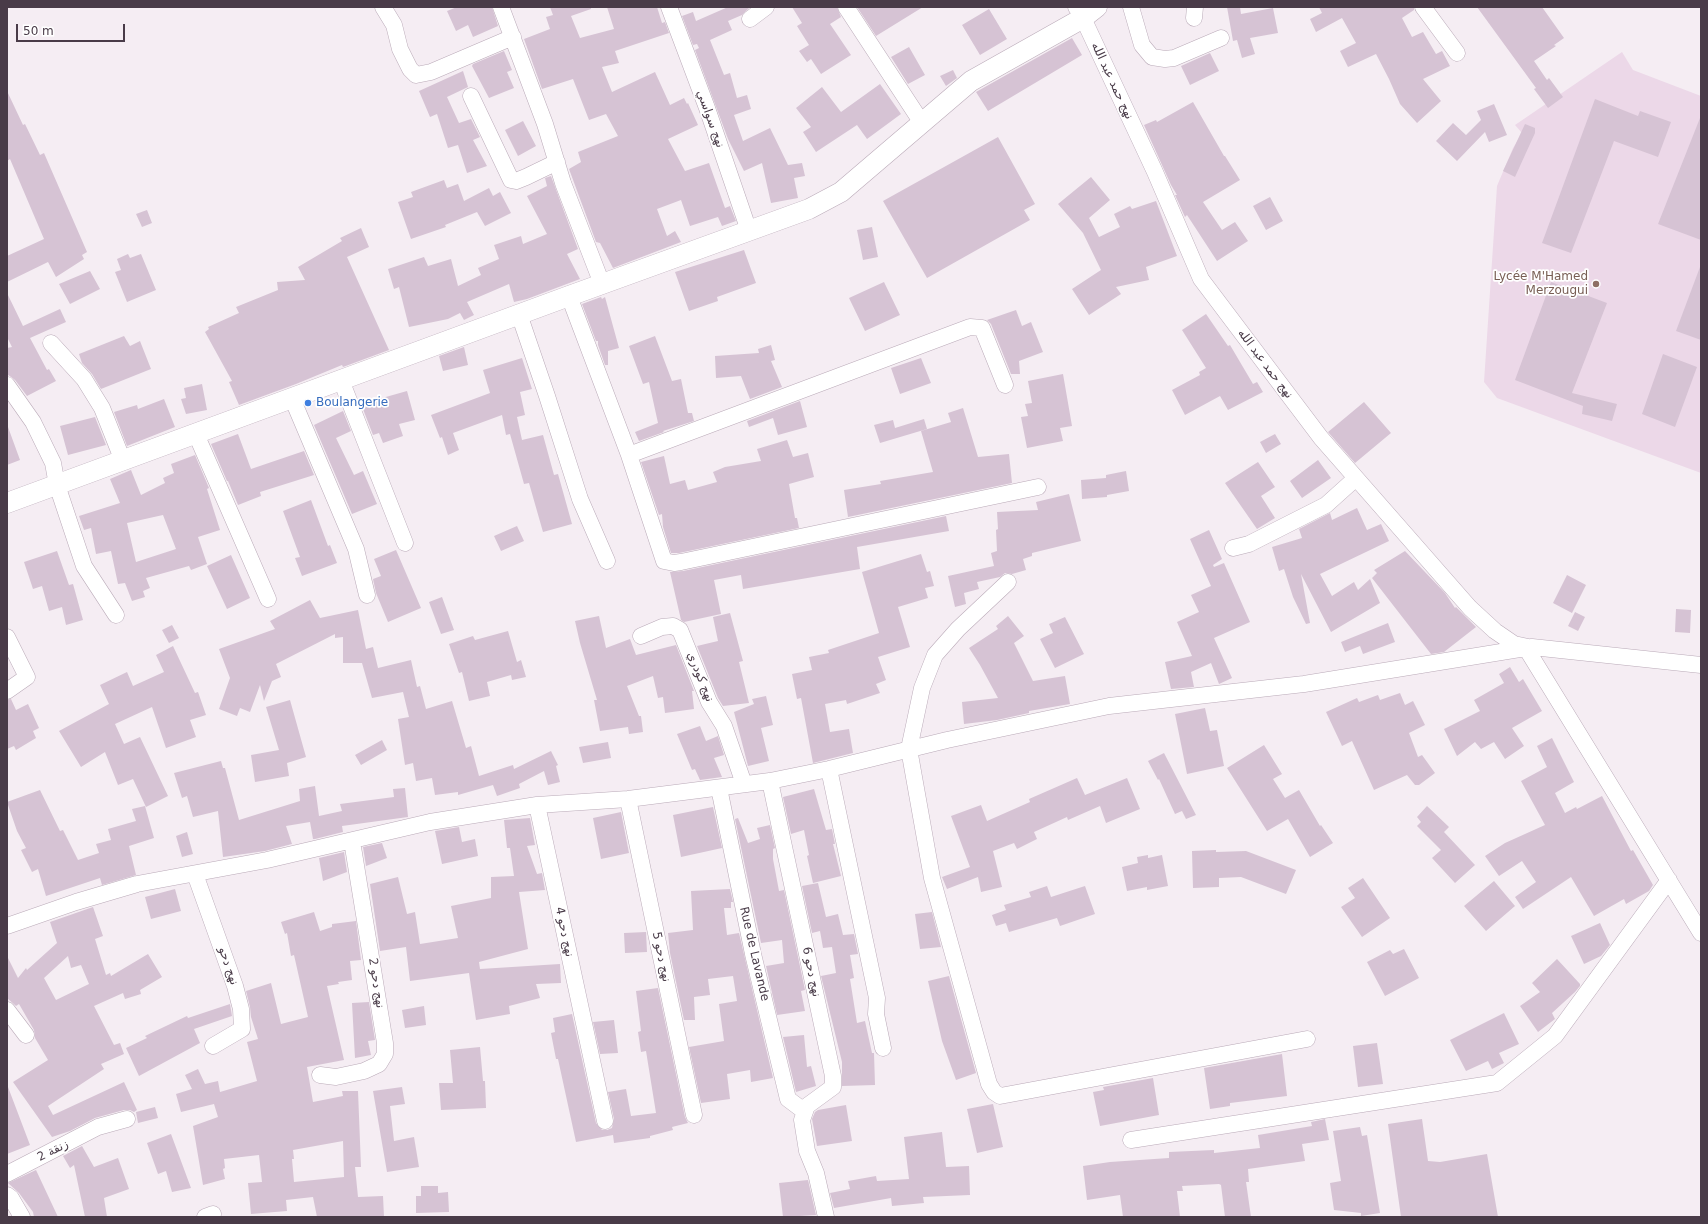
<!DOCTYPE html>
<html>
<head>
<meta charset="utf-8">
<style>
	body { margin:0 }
	#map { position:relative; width:1708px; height:1224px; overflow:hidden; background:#f5edf3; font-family:"DejaVu Sans",sans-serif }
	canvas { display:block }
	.frame { position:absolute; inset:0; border:8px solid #493b48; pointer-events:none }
	.scale { position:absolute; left:16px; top:24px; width:109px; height:18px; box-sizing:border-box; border:2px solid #493b48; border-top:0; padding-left:5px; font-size:12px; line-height:14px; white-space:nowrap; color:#493b48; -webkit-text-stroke:3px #fff; paint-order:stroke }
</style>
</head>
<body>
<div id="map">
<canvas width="1708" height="1224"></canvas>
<div class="frame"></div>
<div class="scale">50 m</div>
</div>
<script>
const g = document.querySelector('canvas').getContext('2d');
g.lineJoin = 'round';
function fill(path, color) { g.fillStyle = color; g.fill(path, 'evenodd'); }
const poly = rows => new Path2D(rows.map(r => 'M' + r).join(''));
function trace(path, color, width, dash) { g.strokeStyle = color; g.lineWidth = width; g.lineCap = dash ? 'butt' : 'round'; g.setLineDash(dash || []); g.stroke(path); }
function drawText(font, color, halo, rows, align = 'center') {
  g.font = font + ' "DejaVu Sans",Cairo,sans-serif'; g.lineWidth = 3.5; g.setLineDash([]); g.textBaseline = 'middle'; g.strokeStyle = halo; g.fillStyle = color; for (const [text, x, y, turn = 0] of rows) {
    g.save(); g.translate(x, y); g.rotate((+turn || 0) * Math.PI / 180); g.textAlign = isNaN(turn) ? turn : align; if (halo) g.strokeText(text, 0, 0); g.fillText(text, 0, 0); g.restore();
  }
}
fill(poly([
	[1622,52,1633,70,1701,96,1701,473,1497,398,1484,382,1497,186,1513,148,1522,133,1515,125]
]), '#ecd8e8');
fill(poly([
	[457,7,492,7,498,26,473,37,468,25,456,31,447,11],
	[550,7,591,7,591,9,571,16,580,38,614,29,607,7,657,7,662,23,665,22,669,33,615,51,619,63,602,67,612,92,655,72,670,105,684,98,687,104,688,103,698,125,668,139,685,171,709,163,725,208,730,206,736,221,722,226,718,217,690,226,681,200,657,209,667,236,675,231,681,242,613,268,600,243,596,242,569,169,581,162,578,152,618,136,606,114,589,120,573,79,542,89,524,39,550,29,546,17,553,15],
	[728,7,750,7,742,15,728,21,732,30,710,40,724,75,730,73,737,98,747,95,751,109,734,115,743,141,770,128,788,165,802,163,805,176,794,178,798,198,771,203,762,163,744,171,728,139,695,50,699,48,697,44,693,45,682,16,693,12,696,21],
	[792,7,837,7,841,17,830,24,851,55,821,74,811,59,807,62,799,51,809,45,797,26,802,23],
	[857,7,923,7,876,36],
	[1227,7,1240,7,1241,14,1273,8,1278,33,1250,38,1255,54,1242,58,1237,40,1233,41],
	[1319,7,1414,7,1414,10,1402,18,1412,37,1423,32,1436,54,1442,51,1450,66,1423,79,1441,101,1417,123,1400,104,1389,79,1376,54,1348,67,1340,51,1356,43,1342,18,1316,32,1310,19,1322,13],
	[1477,7,1542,7,1564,38,1554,45,1556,46,1534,61,1547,80,1549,78,1563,97,1548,108,1534,89,1536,88],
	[989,9,1007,39,980,55,962,25],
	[1072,38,1082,55,988,111,976,92],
	[909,47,925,75,908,84,891,57],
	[504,51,512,70,507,72,514,88,489,98,472,66,473,64],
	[1210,53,1219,71,1190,85,1181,66],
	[953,70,957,78,946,86,940,76],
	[463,71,468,87,447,97,459,123,471,119,480,137,473,140,487,166,467,173,458,145,448,148,437,114,430,117,419,91],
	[880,84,901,114,867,139,857,125,816,152,803,132,811,127,796,108,822,87,841,112],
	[7,91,23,125,25,124,40,155,44,153,87,252,82,255,84,259,56,277,48,262,7,282,7,256,44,239,10,159,7,161],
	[1595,99,1638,116,1640,111,1671,122,1658,157,1614,141,1571,253,1542,243],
	[1193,102,1224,156,1225,156,1240,180,1203,202,1222,230,1235,222,1248,241,1217,261,1187,215,1185,217,1175,195,1177,195,1171,185,1144,125,1156,120,1157,122],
	[1494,104,1507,135,1489,142,1485,132,1457,161,1436,141,1453,123,1466,135,1481,120,1477,111],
	[1700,118,1701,118,1701,240,1658,224],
	[523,121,536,146,518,156,505,130],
	[1525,124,1535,128,1535,133,1515,177,1503,171],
	[998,137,1035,204,1024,210,1030,220,927,278,883,201],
	[551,176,578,249,567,254,580,279,527,299,514,302,509,284,467,302,474,315,464,320,460,313,448,319,409,327,399,287,394,289,388,269,424,257,428,266,451,259,458,286,481,275,478,268,499,259,494,245,521,236,523,244,547,234,527,196,547,186,545,178],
	[1091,177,1110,200,1089,218,1099,237,1120,227,1114,214,1130,206,1132,209,1156,201,1177,256,1146,267,1149,280,1116,287,1121,294,1089,315,1072,289,1101,270,1083,233,1058,204],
	[444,180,447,188,458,184,464,201,489,188,493,196,500,192,511,213,485,226,477,212,445,225,446,227,411,239,398,202,413,197,411,192],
	[1270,197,1283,221,1266,230,1253,206],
	[147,210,152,223,142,227,136,214],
	[872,227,878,257,863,260,857,230],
	[361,228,369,247,347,257,389,350,343,367,342,365,296,384,239,405,229,382,232,381,205,332,209,329,208,327,239,313,236,307,278,290,277,282,305,280,298,267,342,241,340,238],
	[744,250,756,283,717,297,718,301,689,311,675,272],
	[128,254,130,258,141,254,156,290,127,302,115,272,121,270,117,259],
	[1700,267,1701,267,1701,340,1676,331],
	[90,271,100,289,70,304,59,284],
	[884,282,900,315,865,331,849,298],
	[1551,282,1607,303,1572,393,1617,404,1612,421,1582,414,1583,406,1515,380],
	[7,293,23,326,60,309,66,322,30,338,47,370,49,369,56,381,27,396,15,380,7,374,7,348,12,347,7,337],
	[601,297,602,299,605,297,619,348,608,351,608,365,605,365,598,345,598,341,596,341,582,304],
	[1016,310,1022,326,1031,322,1043,352,1019,361,1020,374,1011,374,991,324,987,320],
	[1206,314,1228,346,1230,345,1253,384,1257,382,1263,392,1228,410,1220,396,1185,415,1172,390,1200,375,1199,372,1206,368,1182,330],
	[124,336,130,346,140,341,151,369,101,389,92,374,82,363,79,354],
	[655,336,672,381,681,379,688,413,692,413,694,421,663,431,664,432,639,441,635,432,658,423,649,382,643,384,629,346],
	[771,345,775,360,771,361,782,387,750,399,741,376,716,378,715,356,759,353,758,349],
	[464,347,468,365,443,371,439,356],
	[1663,354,1697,367,1675,427,1642,414],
	[522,358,532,389,520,392,525,415,517,417,522,440,543,435,554,475,558,474,572,524,543,532,529,483,524,484,510,434,506,435,502,415,453,433,459,450,448,455,442,437,440,438,431,415,490,393,483,370],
	[921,358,931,383,900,394,891,368],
	[1063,374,1072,426,1060,428,1063,441,1027,448,1021,417,1028,416,1025,404,1032,403,1028,381],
	[202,384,207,410,186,414,181,399,186,398,184,388],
	[407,391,415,420,399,424,403,436,383,443,379,433,373,435,361,404],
	[164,399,175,427,127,446,114,412,137,405,138,409],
	[800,401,807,427,778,435,773,418,749,427,747,421],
	[1364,402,1391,433,1355,463,1328,432],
	[963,408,978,457,1009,454,1012,483,848,517,844,490,881,484,880,481,933,472,921,431,951,422,948,413],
	[343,411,351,431,336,438,354,475,363,471,377,504,352,514,314,425],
	[95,417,106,445,68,455,60,426],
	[924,419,927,429,880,443,874,425,893,420,895,428],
	[8,427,20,460,7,465,7,428],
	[238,434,251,469,304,451,314,475,260,492,261,496,238,505,228,481,227,481,211,444],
	[1275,434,1281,444,1266,453,1260,442],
	[787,440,793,457,808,453,814,477,789,484,795,518,797,518,799,528,679,553,671,553,663,527,662,514,659,515,641,462,664,456,670,484,685,480,688,490,717,482,713,472,725,467,761,461,757,449],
	[195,455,209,488,207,489,220,530,198,537,207,564,191,570,189,566,146,578,150,588,143,591,145,597,132,601,125,583,118,584,111,551,96,554,91,528,84,530,79,516,120,503,110,479,131,470,141,495,165,483,163,478,174,473,171,464],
	[163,515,176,549,136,562,127,523],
	[1318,460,1331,478,1302,498,1290,481],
	[1258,462,1275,487,1261,496,1275,518,1257,529,1225,483],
	[1126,471,1129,491,1107,495,1107,497,1082,499,1081,480,1106,478,1106,475],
	[1069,494,1081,541,1032,553,1032,556,1023,559,1026,570,1012,574,1005,573,1000,577,977,582,979,589,964,593,966,604,955,607,948,576,994,566,991,553,997,551,996,530,998,529,997,512,1038,510,1036,502],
	[311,500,328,546,330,545,337,563,302,576,295,558,300,557,283,511],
	[1357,508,1367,530,1381,524,1389,541,1320,574,1332,596,1354,582,1358,590,1370,579,1380,603,1331,632,1301,574,1310,623,1306,624,1293,597,1284,569,1279,571,1272,547,1302,538,1299,529,1330,513,1332,520],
	[946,516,949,531,857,547,860,569,743,589,741,575,714,580,721,614,684,622,681,620,670,572,683,571],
	[517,526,524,541,501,551,494,536],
	[1209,530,1222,559,1213,565,1214,567,1224,563,1250,622,1214,638,1232,678,1219,684,1211,663,1191,672,1194,687,1171,689,1165,662,1192,656,1177,622,1199,612,1191,595,1211,586,1190,539],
	[396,550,421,608,388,622,376,593,373,579,381,576,374,559],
	[57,551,69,585,73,584,83,620,66,625,62,607,49,611,42,586,33,589,24,562],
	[1405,551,1445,593,1455,608,1456,607,1476,627,1444,652,1431,654,1372,578,1377,573,1374,570],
	[921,554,927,572,930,571,934,586,925,588,928,598,898,607,910,647,878,657,886,680,876,684,880,693,847,704,846,700,825,704,830,732,849,729,853,753,813,763,801,698,797,699,792,674,812,670,809,657,829,653,828,650,879,633,862,572],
	[231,555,250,598,227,609,207,566],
	[1567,575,1586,585,1572,613,1553,603],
	[442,597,454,630,441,634,429,602],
	[310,600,320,618,358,610,366,649,373,647,378,668,411,660,417,687,420,686,426,709,452,701,466,748,471,746,479,776,513,765,514,769,551,751,558,765,556,766,560,782,548,785,544,771,519,784,520,788,497,796,493,785,458,795,458,792,435,795,432,778,416,781,413,763,405,765,398,719,409,717,403,692,372,698,362,663,343,663,343,637,335,638,335,634,276,664,281,677,272,681,264,701,260,685,250,712,240,708,237,716,219,709,230,678,219,649,275,629,270,621],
	[1676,609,1691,610,1690,633,1675,632],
	[1575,612,1585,617,1578,631,1568,626],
	[730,613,743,661,739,662,749,703,723,706,718,698,697,646,718,641,713,617],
	[599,616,606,648,630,639,636,655,676,645,694,691,692,691,694,709,665,713,663,697,658,698,653,676,627,686,639,716,641,716,643,732,629,734,628,727,600,731,594,700,597,700,580,643,575,621],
	[1008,616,1024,636,1014,643,1033,681,1065,676,1070,704,1029,711,1029,713,997,720,964,724,962,702,998,698,980,665,969,648,998,629,996,626],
	[1065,617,1084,654,1055,668,1040,639,1053,633,1049,624],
	[1388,623,1395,642,1363,654,1360,646,1345,652,1341,642],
	[172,625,179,638,169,643,162,630],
	[508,631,517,662,521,660,526,677,512,680,511,675,487,682,490,696,469,701,462,672,459,673,449,644,473,636,475,640],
	[173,646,195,693,198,692,206,715,190,720,196,737,166,748,152,707,115,724,124,744,140,737,168,796,146,807,133,779,118,785,105,752,81,767,59,731,109,704,100,685,127,672,133,686,164,672,156,655],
	[1510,667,1519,682,1523,679,1542,711,1512,728,1524,746,1505,759,1494,742,1481,749,1475,742,1457,756,1444,729,1480,711,1474,700,1504,683,1499,674],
	[1400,693,1405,705,1413,701,1425,725,1409,733,1418,757,1422,755,1435,773,1419,785,1415,785,1407,775,1374,790,1352,741,1342,746,1326,712,1357,698,1359,702,1378,695,1380,700],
	[766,696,773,725,761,728,769,761,748,766,734,712,754,704,752,699],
	[11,699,16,710,28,704,39,728,33,731,36,738,16,750,14,746,7,749,7,700],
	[290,700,306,757,287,763,289,776,255,782,251,755,279,750,266,707],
	[1205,708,1210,731,1217,730,1224,766,1187,774,1175,714],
	[700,726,706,741,718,736,724,755,714,758,722,777,700,780,695,769,692,770,677,734],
	[1552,738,1574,782,1555,793,1565,813,1576,807,1577,809,1602,796,1631,851,1633,850,1653,885,1649,891,1626,904,1624,899,1594,916,1571,877,1523,909,1515,897,1536,882,1522,861,1499,876,1485,856,1505,843,1545,825,1521,781,1547,767,1537,746],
	[382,740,387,750,361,765,355,755],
	[608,742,611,758,583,763,579,747],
	[1264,745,1282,774,1273,779,1285,798,1299,790,1320,826,1321,825,1333,843,1310,857,1288,819,1267,831,1227,768],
	[1164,753,1196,815,1186,819,1182,811,1175,814,1159,779,1158,780,1148,761],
	[221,761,223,768,225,768,239,820,300,801,299,789,315,786,319,816,342,811,340,804,394,797,393,789,405,788,408,817,342,826,343,832,315,839,313,839,310,822,286,826,292,844,265,851,223,857,218,811,193,817,187,796,182,798,174,773],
	[1077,778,1085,795,1127,778,1140,809,1106,823,1100,806,1068,820,1067,817,1034,832,1037,839,1017,849,1014,843,993,851,1002,887,981,892,978,877,947,889,942,877,970,867,951,816,981,805,987,821,1030,802,1029,799],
	[814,789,826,830,832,829,835,844,833,844,841,876,813,883,807,856,809,855,804,830,791,834,783,797],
	[40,790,60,831,63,830,78,860,99,853,96,844,111,840,108,829,136,821,132,809,145,806,154,838,129,846,136,875,102,885,100,878,46,896,38,869,32,872,21,850,26,848,17,831,7,802],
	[1427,806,1449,827,1444,832,1475,865,1455,883,1432,858,1441,850,1417,826,1421,822,1417,817],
	[713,807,722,848,681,857,673,815],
	[621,812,629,853,601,859,593,818],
	[530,818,535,845,527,846,537,874,542,873,545,890,519,892,528,949,479,962,480,969,560,964,561,983,536,984,540,998,509,1006,510,1014,476,1020,469,973,410,981,406,947,380,951,370,884,398,877,407,914,415,912,420,944,458,938,451,906,491,898,491,877,514,876,510,848,507,848,504,820],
	[738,818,748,843,760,839,757,828,770,825,775,848,773,849,773,859,779,891,784,890,805,990,801,991,805,1011,777,1015,766,966,784,963,782,940,761,943,735,819],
	[459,827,462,842,475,839,478,856,442,864,435,831],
	[187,832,193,854,182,857,176,836],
	[382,843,387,858,366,866,363,847],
	[1216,850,1216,852,1246,851,1296,870,1286,894,1241,877,1219,878,1219,887,1193,888,1192,851],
	[344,852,347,872,323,881,319,858],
	[1148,855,1148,858,1162,855,1168,886,1147,890,1147,887,1127,891,1122,867,1138,863,1137,857],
	[1363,878,1390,918,1362,937,1341,907,1355,898,1348,888],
	[1494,881,1515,906,1486,931,1464,906],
	[818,883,826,917,838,914,843,935,854,934,858,954,850,955,854,978,850,979,857,1023,865,1021,872,1053,874,1053,875,1085,842,1086,842,1062,821,976,836,973,832,947,823,948,820,931,812,933,802,886],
	[1047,886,1051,897,1085,886,1095,914,1060,926,1057,918,1009,932,1006,923,996,926,992,915,1006,910,1004,905,1031,897,1029,892],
	[175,889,181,911,151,919,145,897],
	[730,889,733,902,731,902,731,908,724,908,727,935,739,933,773,1078,751,1082,750,1070,727,1074,730,1099,701,1103,689,1047,724,1041,719,1004,737,1001,733,976,708,979,710,995,694,997,695,1020,684,1020,670,953,668,933,693,930,691,891],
	[93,907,103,936,95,939,106,975,110,973,111,976,148,954,162,977,140,990,141,994,125,999,123,993,94,1006,114,1045,120,1043,124,1054,101,1064,104,1069,48,1106,53,1115,124,1082,137,1110,134,1112,130,1110,124,1110,95,1118,70,1131,52,1137,13,1082,48,1060,35,1038,34,1030,19,1004,16,1006,7,998,7,956,18,978,26,968,27,970,57,943,50,922],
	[68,956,71,968,81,965,89,984,56,1000,44,978],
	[314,912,320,931,332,927,332,924,356,921,361,960,350,961,352,980,338,982,339,984,327,986,344,1060,307,1067,313,1102,343,1096,342,1091,358,1091,361,1167,355,1167,358,1197,383,1196,384,1217,317,1217,313,1197,286,1200,287,1211,251,1214,248,1183,262,1182,259,1155,224,1159,225,1168,223,1169,225,1179,203,1185,193,1126,218,1117,214,1104,181,1112,176,1094,192,1089,185,1075,198,1069,205,1084,218,1081,220,1092,257,1081,247,1042,258,1039,251,1017,250,1007,246,991,271,983,281,1024,308,1017,294,955,291,956,287,933,285,934,281,922],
	[343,1141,344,1177,294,1182,292,1159,294,1159,293,1150],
	[932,912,941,947,920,949,915,914],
	[1600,923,1610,945,1601,956,1584,964,1571,936],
	[646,932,647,952,625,953,624,933],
	[1404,949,1419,978,1385,996,1367,962,1390,950,1393,954],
	[1557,959,1580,984,1580,986,1575,992,1552,1013,1555,1019,1538,1032,1520,1006,1540,992,1532,983],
	[949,976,976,1073,956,1080,942,1041,928,981],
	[658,988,685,1117,688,1123,672,1127,673,1130,650,1136,650,1138,614,1143,613,1135,576,1142,558,1059,556,1059,551,1033,555,1032,553,1018,572,1014,596,1123,602,1130,607,1130,612,1128,614,1119,608,1092,626,1089,631,1116,656,1113,646,1051,641,1052,638,1032,641,1031,636,991],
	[369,1002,375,1040,368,1041,371,1055,355,1058,352,1003],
	[230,1004,232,1016,194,1029,200,1043,139,1076,126,1048,147,1038,145,1036,187,1016,188,1018],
	[424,1006,426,1025,405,1028,402,1010],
	[1504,1013,1519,1044,1499,1053,1504,1063,1492,1069,1488,1061,1466,1071,1450,1040],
	[614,1020,618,1053,600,1054,593,1022],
	[804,1035,807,1067,811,1066,816,1086,796,1092,783,1037],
	[1377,1043,1383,1084,1358,1087,1353,1046],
	[480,1047,483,1081,485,1081,486,1108,441,1110,439,1083,453,1083,450,1050],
	[1282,1054,1287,1096,1230,1103,1230,1106,1210,1109,1204,1068],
	[1153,1078,1159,1115,1100,1126,1093,1092,1104,1090,1103,1087],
	[7,1087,8,1087,30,1145,7,1154],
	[402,1087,405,1104,390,1106,394,1141,414,1137,419,1167,387,1172,373,1091],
	[993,1104,1003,1147,977,1153,967,1109],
	[846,1105,852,1141,817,1146,812,1119,815,1112,818,1110],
	[155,1107,158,1118,138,1123,136,1112],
	[1325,1119,1329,1140,1302,1144,1305,1161,1248,1169,1249,1182,1246,1182,1251,1217,1225,1217,1221,1185,1219,1184,1182,1186,1183,1191,1177,1191,1180,1217,1123,1217,1120,1195,1087,1200,1083,1166,1110,1162,1169,1158,1169,1152,1214,1150,1214,1153,1260,1148,1258,1135,1312,1126,1311,1122],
	[1422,1119,1428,1161,1440,1162,1487,1154,1498,1217,1401,1217,1388,1124],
	[1360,1127,1362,1136,1367,1135,1380,1213,1361,1216,1361,1213,1334,1210,1330,1183,1341,1181,1333,1131],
	[942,1132,946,1167,969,1166,970,1195,923,1197,924,1203,892,1206,891,1198,834,1208,830,1193,850,1189,848,1181,876,1176,877,1181,909,1179,904,1137],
	[171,1134,191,1188,172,1192,166,1171,158,1174,147,1143],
	[82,1146,94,1167,118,1158,129,1189,104,1198,107,1217,85,1217,74,1165,70,1168,63,1156],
	[36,1170,58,1217,34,1217,33,1212,19,1193,8,1183],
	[808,1180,816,1215,783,1217,779,1183],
	[421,1186,438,1186,438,1193,448,1192,449,1212,416,1213,416,1196,421,1196]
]), '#d6c3d4');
const minor = poly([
	[383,7,394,25,400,49,410,69,416,75,431,72,513,37],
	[501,7,545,124,563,183,602,284],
	[669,7,707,108,749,231],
	[846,7,922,123],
	[1076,7,1083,18,1155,172,1201,279,1321,438,1470,608,1495,631,1514,644,1528,647],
	[1131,7,1142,45,1152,57,1165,59,1174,58,1221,38],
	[1423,7,1457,53],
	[1194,18,1195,7],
	[750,19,766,7],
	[471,96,511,180,516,181,526,177,557,162],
	[569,296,629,455,664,561,674,563,681,562,1038,487],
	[519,314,547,396,580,499,607,561],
	[51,343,84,379,102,408,123,461],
	[341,380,405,543],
	[7,385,33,422,53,463,57,485,84,566,116,615],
	[292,398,356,549,367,595],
	[196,434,268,599],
	[629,455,970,327,982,328,1005,385],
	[1233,548,1249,544,1326,505,1356,478],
	[1008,582,958,629,935,655,922,688,909,749,932,878,989,1084,994,1092,1000,1096,1307,1039],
	[641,636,662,627,673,626,680,630,709,702,724,726,744,784],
	[7,637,27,677,7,691],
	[1526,648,1701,933],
	[829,769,877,998,876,1014,883,1048],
	[770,781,833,1076,833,1087,807,1106,802,1120,807,1151,816,1173,826,1217],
	[719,788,753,954,788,1099,804,1111],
	[628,799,694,1115],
	[537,805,605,1121],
	[195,874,235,986,241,1009,242,1029,213,1046],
	[7,926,76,902,137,884,267,860,430,822,537,805,628,799,770,781,829,769,947,740,1109,706,1304,684,1532,647,1701,665],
	[7,1010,26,1035],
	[320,1075,336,1077,364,1071,379,1064,385,1054,385,1043,352,841],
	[1131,1140,1497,1083,1555,1036,1669,880],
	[7,1174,98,1127,127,1119],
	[7,1195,11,1198,22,1217],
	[205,1217,213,1214]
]);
const tertiary = poly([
	[7,503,569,296,809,209,841,192,971,81,1083,18,1097,7]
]);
trace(minor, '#baaab8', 17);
trace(tertiary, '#baaab8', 21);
trace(minor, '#fff', 16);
trace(tertiary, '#fff', 20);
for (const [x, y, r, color] of [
	[1596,284,4,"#8d6e63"],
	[308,403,4,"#3f7fe0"]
]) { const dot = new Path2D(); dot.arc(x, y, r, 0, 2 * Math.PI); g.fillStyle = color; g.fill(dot); trace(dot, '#fff', 1.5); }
drawText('12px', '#493b48', '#fff', [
	["نهج حمد عبد الله",1112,81,65],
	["نهج سواسي",710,119,70],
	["نهج حمد عبد الله",1265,364,53],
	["نهج كودري",700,677,68],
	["نهج دحو 4",564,932,78],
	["Rue de Lavande",754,954,77],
	["نهج دحو 5",661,957,78],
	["نهج دحو",228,966,71],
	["نهج دحو 6",811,972,78],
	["نهج دحو 2",376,983,81],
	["زنقة 2",53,1151,-27]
]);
drawText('12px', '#785e54', '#fff', [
	["Lycée M'Hamed",1588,277],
	["Merzougui",1588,291]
], 'right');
drawText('12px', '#366cbe', '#fff', [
	["Boulangerie",316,403]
], 'left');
</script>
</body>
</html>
